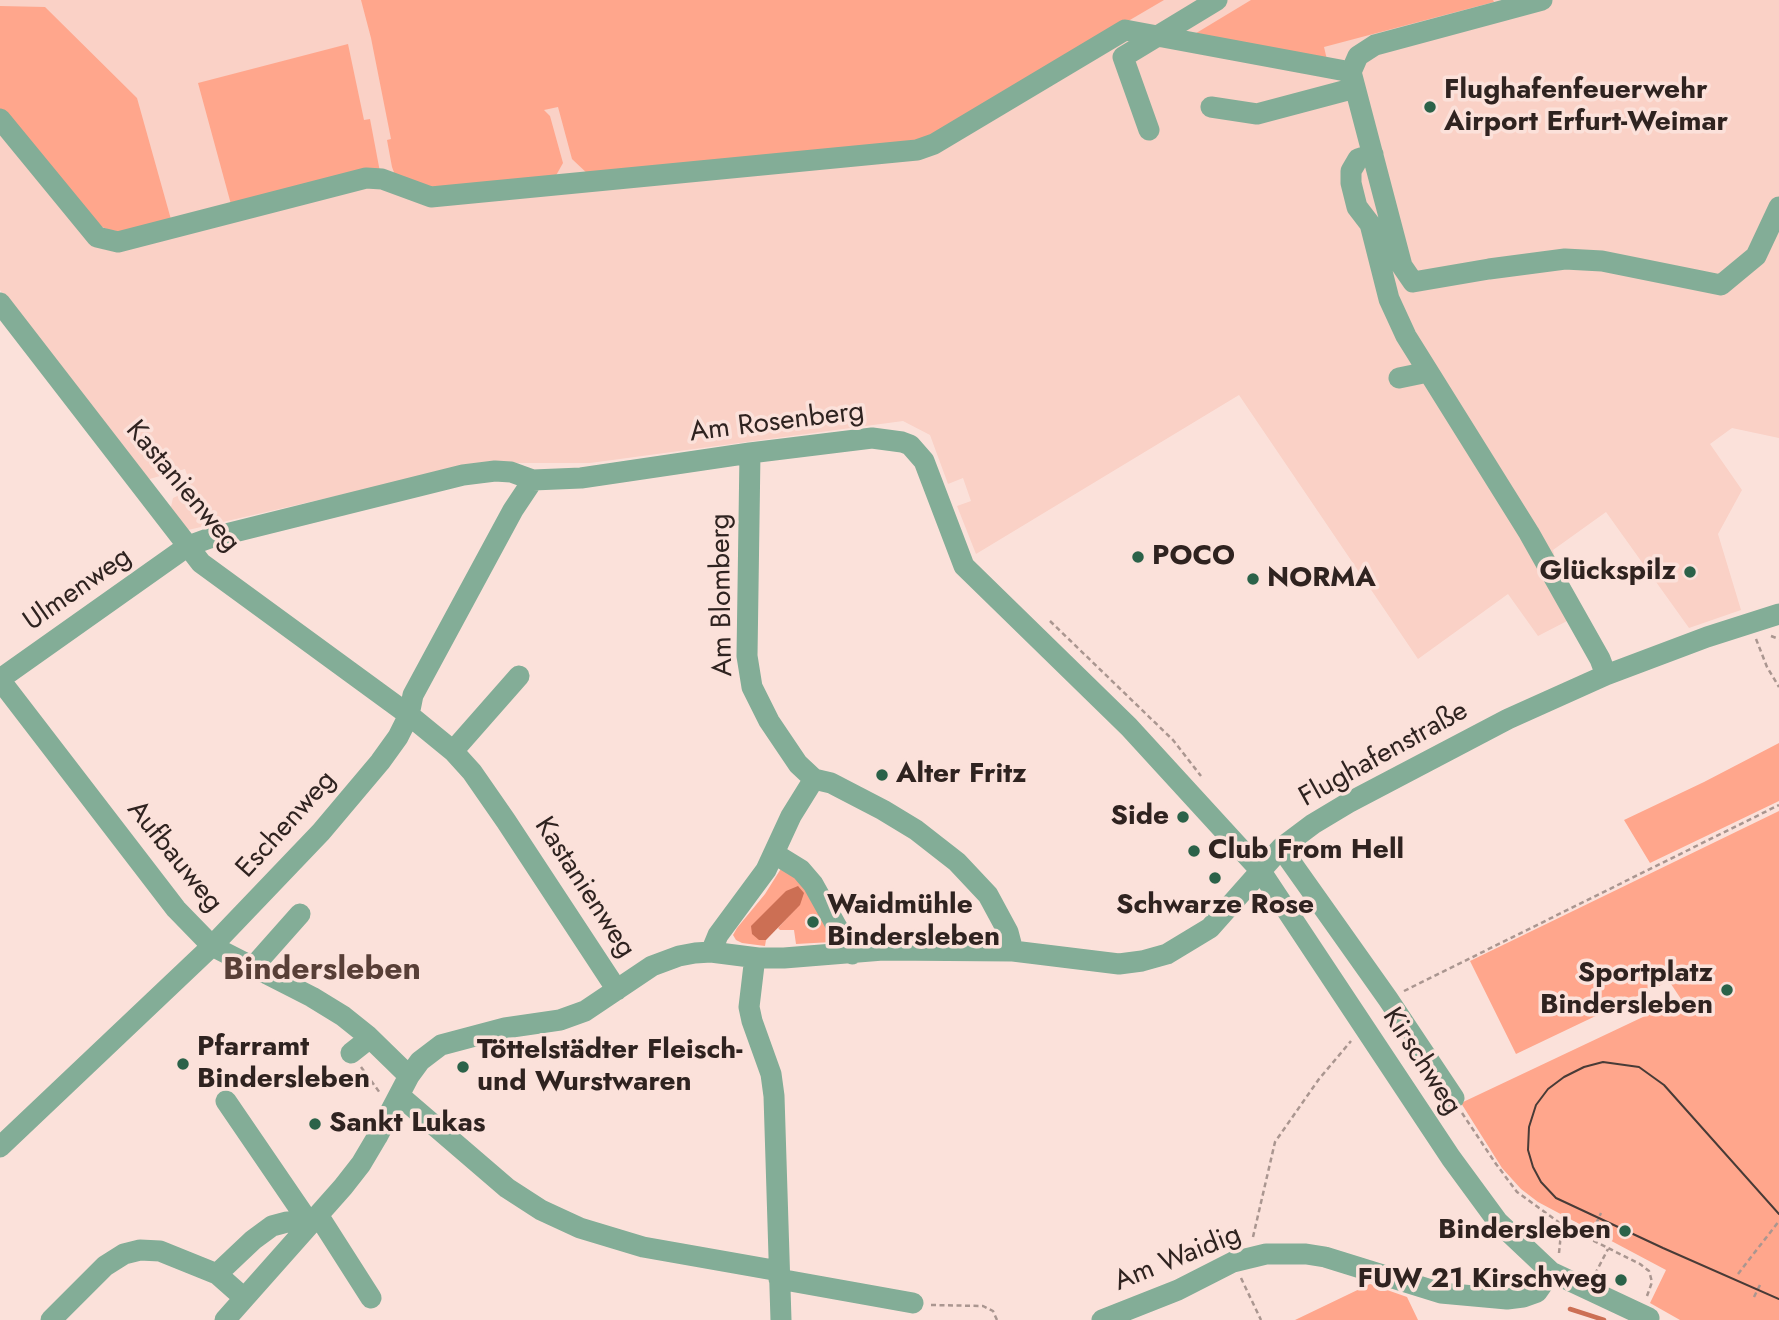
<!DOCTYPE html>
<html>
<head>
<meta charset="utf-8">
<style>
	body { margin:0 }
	canvas { display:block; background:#fbe1da }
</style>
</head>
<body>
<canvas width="1779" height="1320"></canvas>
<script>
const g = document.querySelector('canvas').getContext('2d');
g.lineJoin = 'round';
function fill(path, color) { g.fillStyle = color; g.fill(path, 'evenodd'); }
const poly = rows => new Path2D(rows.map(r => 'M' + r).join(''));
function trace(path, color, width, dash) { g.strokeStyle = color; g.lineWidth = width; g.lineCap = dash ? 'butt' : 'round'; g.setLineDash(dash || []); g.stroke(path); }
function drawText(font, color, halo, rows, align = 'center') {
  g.font = font + ' Jost,sans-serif'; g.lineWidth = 7; g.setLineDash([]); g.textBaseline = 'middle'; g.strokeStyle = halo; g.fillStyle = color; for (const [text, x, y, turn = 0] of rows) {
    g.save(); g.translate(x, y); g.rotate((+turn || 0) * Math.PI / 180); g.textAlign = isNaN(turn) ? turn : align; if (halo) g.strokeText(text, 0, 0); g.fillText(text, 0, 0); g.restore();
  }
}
fill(poly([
	[0,0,1779,0,1779,438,1732,428,1710,444,1742,490,1718,534,1741,610,1689,628,1606,512,1553,550,1569,620,1538,636,1508,594,1418,659,1239,395,976,554,957,506,971,501,963,478,948,484,930,435,903,421,590,463,514,463,462,467,188,530,170,511,173,498,192,489,185,469,146,480,0,290]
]), '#fad1c6');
fill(poly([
	[361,0,1164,0,927,139,589,175,572,159,558,107,544,110,550,116,563,163,554,179,434,189,395,175,392,167,387,140,391,139,371,38],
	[1251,0,1493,0,1494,2,1324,47,1328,64,1193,35],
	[0,6,45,7,137,98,172,223,124,232,109,230,98,225,0,114],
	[348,44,364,120,370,119,380,172,232,208,198,83],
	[1779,743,1779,801,1650,863,1624,820,1704,782],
	[1779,811,1779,1320,1680,1320,1650,1303,1666,1270,1538,1202,1521,1189,1502,1168,1461,1103,1681,999,1669,981,1516,1054,1470,961],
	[782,867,796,874,834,939,832,942,796,944,794,930,780,930,778,928,800,904,759,940,766,940,765,946,742,943,736,940,733,935,737,928,765,894],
	[1370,1284,1407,1297,1418,1320,1295,1320]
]), '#ffa68c');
fill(poly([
	[798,886,804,893,800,905,766,940,759,940,752,934,751,926,786,891]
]), '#cc6f54');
trace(poly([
	[1570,1309,1604,1320]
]), '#cc6f54', 4.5);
trace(poly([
	[1050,621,1173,740,1201,776],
	[1771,636,1779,639],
	[1756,639,1767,667,1779,687],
	[1404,991,1779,805],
	[361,1067,380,1093],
	[1462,1113,1496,1164,1517,1192,1564,1226,1640,1264,1649,1271,1652,1282,1647,1296],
	[1253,1237,1275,1142,1319,1079,1351,1041],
	[1589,1239,1601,1213],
	[1559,1253,1561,1233,1564,1226],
	[1595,1274,1608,1249],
	[1738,1274,1779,1221],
	[1241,1278,1261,1320],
	[1754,1297,1760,1285],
	[931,1305,983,1306,993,1311,997,1320]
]), '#aa9690', 2.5, [5, 3.5]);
trace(poly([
	[1542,0,1375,45,1358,56,1351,72,1402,266,1413,282,1489,269,1565,259,1602,261,1721,285,1756,256,1779,207],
	[1211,107,1257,114,1355,88],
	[0,119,97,237,118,242,366,178,382,179,431,197,917,150,934,144,1125,30,1351,72],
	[1149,130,1123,57,1217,0],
	[1373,154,1358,159,1351,171,1351,183,1357,207,1370,224,1389,299,1406,336,1529,533,1600,659,1606,675],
	[0,303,201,563,409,715,453,751,472,772,506,821,617,990],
	[1399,378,1428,372],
	[750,453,747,656,752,687,769,721,798,764,814,779,831,783,883,810,916,830,957,862,988,895,1008,932,1013,951],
	[0,679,188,546,210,538,463,475,495,471,511,472,533,480,581,478,750,453,872,438,902,442,910,445,924,461,964,566,1129,727,1260,870,1451,1158,1498,1222,1551,1272,1649,1318],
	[0,680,176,909,212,946,312,997,343,1016,368,1036,409,1076],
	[453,751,519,676],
	[1281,848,1388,999,1454,1098],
	[775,854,801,870,813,884,852,954],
	[711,952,718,935,766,870,791,816,814,779],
	[758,958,754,965,749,1007,752,1021,771,1074,774,1096,781,1320],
	[253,967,300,914],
	[351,1053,370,1038],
	[400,1096,507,1188,541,1210,580,1228,643,1247,779,1271],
	[226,1101,310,1224],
	[0,1147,212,946,321,832,380,762,398,737,409,715,413,695,513,510,533,480],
	[318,1215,371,1298],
	[217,1274,253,1240,272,1226,287,1222,310,1224],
	[779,1279,913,1303],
	[51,1320,105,1266,124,1254,140,1250,160,1251,217,1274,243,1297],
	[225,1320,343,1187,361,1164,377,1137,409,1076,420,1061,441,1045,505,1028,560,1020,585,1011,652,966,679,956,695,953,711,952,758,958,784,958,883,950,1013,951,1119,964,1142,961,1167,954,1210,928,1281,848,1313,824,1348,803,1508,719,1606,675,1707,637,1779,614],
	[1102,1320,1178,1290,1233,1262,1266,1254,1306,1254,1325,1257,1441,1293,1507,1299,1523,1297,1537,1292,1551,1272]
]), '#83ad97', 21);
trace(poly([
	[1779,1214,1664,1085,1639,1067,1603,1062,1584,1067,1564,1077,1548,1089,1536,1105,1529,1127,1528,1150,1533,1167,1541,1182,1556,1198,1663,1248,1779,1299]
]), '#483b37', 2);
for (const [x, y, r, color] of [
	[1430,107,7,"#2b6249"],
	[1138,557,7,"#2b6249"],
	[1690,572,7,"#2b6249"],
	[1253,579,7,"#2b6249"],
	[882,775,7,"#2b6249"],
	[1183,817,7,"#2b6249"],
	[1194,851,7,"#2b6249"],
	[1215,878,7,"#2b6249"],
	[813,922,7,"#2b6249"],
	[1727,990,7,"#2b6249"],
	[183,1064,7,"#2b6249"],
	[463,1067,7,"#2b6249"],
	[315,1124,7,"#2b6249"],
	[1625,1231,7,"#2b6249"],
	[1621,1280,7,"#2b6249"]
]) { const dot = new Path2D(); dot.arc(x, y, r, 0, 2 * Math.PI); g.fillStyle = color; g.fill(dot); trace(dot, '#fbe1da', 2.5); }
drawText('bold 28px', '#2f2320', '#fbe1da', [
	["Flughafenfeuerwehr",1444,91],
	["Airport Erfurt-Weimar",1444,123],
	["POCO",1152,557],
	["Glückspilz",1676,572,"right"],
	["NORMA",1267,579],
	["Alter Fritz",896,775],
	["Side",1169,817,"right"],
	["Club From Hell",1208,851],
	["Waidmühle",827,906],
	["Bindersleben",827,938],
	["Schwarze Rose",1215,906,"center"],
	["Sportplatz",1713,974,"right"],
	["Bindersleben",1713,1006,"right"],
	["Pfarramt",197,1048],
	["Bindersleben",197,1080],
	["Töttelstädter Fleisch-",477,1051],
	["und Wurstwaren",477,1083],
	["Sankt Lukas",329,1124],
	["Bindersleben",1611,1231,"right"],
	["FUW 21 Kirschweg",1607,1280,"right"]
], 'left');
drawText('28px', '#2f2320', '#fbe1da', [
	["Am Rosenberg",777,423,-7],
	["Kastanienweg",182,487,50],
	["Ulmenweg",78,590,-35],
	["Am Blomberg",723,595,-91],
	["Flughafenstraße",1384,755,-29],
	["Eschenweg",287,825,-48],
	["Aufbauweg",174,857,51],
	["Kastanienweg",584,888,57],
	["Kirschweg",1421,1062,57],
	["Am Waidig",1178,1259,-22]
]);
drawText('bold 32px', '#583f37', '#fbe1da', [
	["Bindersleben",322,971]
]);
</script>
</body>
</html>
